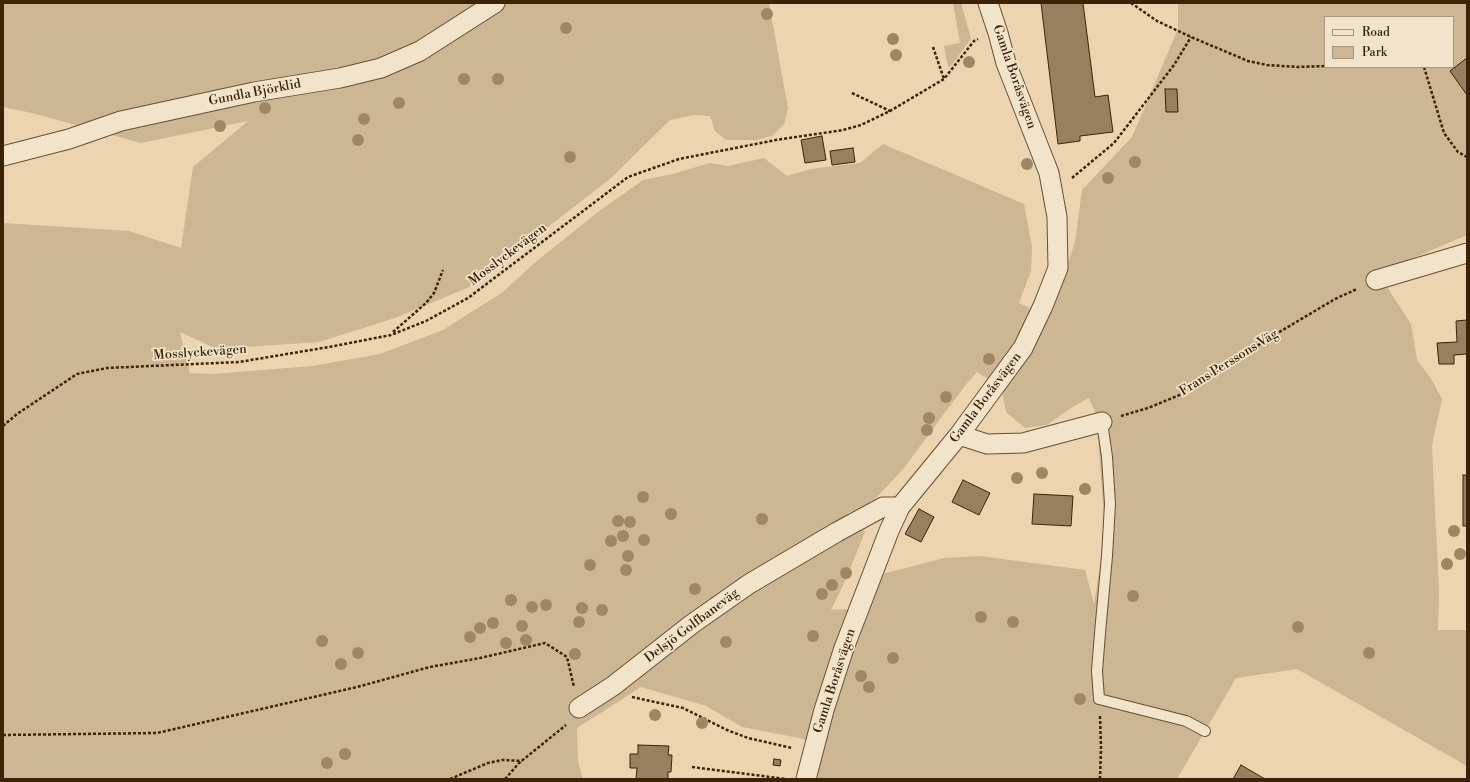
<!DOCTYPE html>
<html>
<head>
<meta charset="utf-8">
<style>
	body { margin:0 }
	#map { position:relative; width:1470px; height:782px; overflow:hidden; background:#ebd4af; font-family:"Libre Bodoni",serif }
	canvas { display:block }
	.frame { position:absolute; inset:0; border:4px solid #3c2308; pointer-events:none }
	.legend { position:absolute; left:1324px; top:16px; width:130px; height:52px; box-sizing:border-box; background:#f2e3cb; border:1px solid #a9967d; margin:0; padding:5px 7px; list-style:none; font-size:12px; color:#3c2308 }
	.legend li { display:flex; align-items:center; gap:8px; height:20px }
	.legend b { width:20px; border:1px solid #a9967d }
</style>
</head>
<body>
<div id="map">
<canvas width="1470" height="782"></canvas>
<div class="frame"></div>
<ul class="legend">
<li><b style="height:5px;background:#f2e3cb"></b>Road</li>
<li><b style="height:11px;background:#cdb693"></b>Park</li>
</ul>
</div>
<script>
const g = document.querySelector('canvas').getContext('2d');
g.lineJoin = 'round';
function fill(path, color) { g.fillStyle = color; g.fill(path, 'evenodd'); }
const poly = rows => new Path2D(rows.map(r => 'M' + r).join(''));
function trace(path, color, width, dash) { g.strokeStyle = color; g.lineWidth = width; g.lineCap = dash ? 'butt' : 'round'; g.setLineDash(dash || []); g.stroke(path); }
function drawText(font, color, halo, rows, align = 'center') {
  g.font = font + ' "Libre Bodoni",serif'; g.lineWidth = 3.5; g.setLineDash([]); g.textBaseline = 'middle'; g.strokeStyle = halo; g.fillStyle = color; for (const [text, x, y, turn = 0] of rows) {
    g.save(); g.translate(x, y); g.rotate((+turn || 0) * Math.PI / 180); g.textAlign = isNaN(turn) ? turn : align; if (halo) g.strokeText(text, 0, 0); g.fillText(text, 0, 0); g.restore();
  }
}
fill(poly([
	[3,3,769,3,788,108,784,124,772,136,756,140,726,140,715,131,710,116,694,115,670,120,611,178,472,286,395,318,319,342,217,349,180,332,190,373,213,374,312,366,380,354,443,330,503,292,532,265,598,212,643,180,673,174,710,163,728,166,764,158,787,176,811,169,860,163,883,144,1024,204,1032,247,1031,271,1019,303,1043,314,1065,271,1075,242,1082,190,1132,137,1178,29,1178,3,1467,3,1467,235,1378,273,1411,324,1417,360,1432,380,1442,399,1432,445,1439,592,1438,630,1467,630,1467,766,1297,669,1236,678,1177,779,815,779,822,745,799,738,742,727,706,706,641,687,577,728,578,761,583,779,3,779,3,223,129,231,181,248,193,167,248,121,141,143,32,113,3,107],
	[1325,17,1453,17,1453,67,1325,67],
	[977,372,1001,387,1006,412,1025,428,1047,425,1071,408,1089,398,1096,414,1104,516,1101,559,1094,604,1085,570,980,556,944,558,879,575,869,608,831,610,846,579,865,532,848,513,867,504,877,497,904,468,964,387],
	[953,3,961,3,971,39,952,65,949,67,948,67,944,46,960,43]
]), '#cdb693');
const building = poly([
	[1041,3,1083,3,1095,97,1108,95,1113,132,1080,136,1080,141,1058,144,1041,3],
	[1467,58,1467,95,1450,71,1467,58],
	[1165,89,1177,89,1178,112,1166,112,1165,89],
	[822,136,826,160,805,163,801,140,822,136],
	[853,148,855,162,832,165,830,151,853,148],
	[1467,320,1467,354,1454,355,1454,364,1439,364,1437,343,1457,342,1456,321,1467,320],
	[1463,475,1467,475,1467,526,1463,526,1463,475],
	[963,480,990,493,979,515,952,502,963,480],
	[1034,494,1073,496,1071,526,1032,524,1034,494],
	[919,509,934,517,921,542,905,534,919,509],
	[638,745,669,746,668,755,672,755,671,772,668,772,668,779,636,779,637,768,630,768,630,754,638,754,638,745],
	[774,759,781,760,780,766,773,765,774,759],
	[1241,765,1265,779,1233,779,1241,765]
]);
fill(building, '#977f5f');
trace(building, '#3c2308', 1);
const lane = poly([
	[1102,422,1107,457,1110,504,1107,556,1100,633,1097,671,1099,699,1186,721,1205,731]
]);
const street = poly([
	[3,156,69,139,121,121,254,92,340,78,381,68,420,51,495,3],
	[1376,280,1467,253],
	[959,435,987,444,1023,443,1102,422],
	[579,708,613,686,692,624,749,584,837,532,883,507,900,507],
	[806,779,824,710,844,648,889,531,900,507,959,435,1023,348,1043,306,1058,268,1057,217,1049,173,1006,63,998,33,988,3]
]);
trace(lane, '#684f32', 12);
trace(street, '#684f32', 21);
trace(poly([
	[1131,3,1157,21,1191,37,1248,61,1267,65,1298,67,1325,66],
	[933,47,944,79],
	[1424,67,1444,133,1458,152,1467,157],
	[852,93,890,111],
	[1072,178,1114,143,1174,65,1191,37],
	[393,332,426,303,434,293,443,270],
	[1121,416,1148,408,1182,394,1271,337,1335,299,1357,289],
	[3,426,17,414,77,374,107,368,239,362,329,347,391,335,426,321,468,298,628,177,679,159,776,140,843,130,861,125,890,111,944,79,974,41,978,39],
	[632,697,683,708,727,730,748,738,792,748],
	[1100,716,1101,747,1100,779],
	[3,735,157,733,357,687,430,667,480,658,545,643,567,657,574,687],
	[692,767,786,779],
	[450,779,488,763,502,760,522,761],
	[505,779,519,763,566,725]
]), '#3c2308', 2.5, [3, 2]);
trace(lane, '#f2e3cb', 10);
trace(street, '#f2e3cb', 19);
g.fillStyle = '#9f8766';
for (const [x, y] of [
	[767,14],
	[566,28],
	[893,39],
	[896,55],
	[969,62],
	[464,79],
	[498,79],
	[399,103],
	[265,108],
	[364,119],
	[220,126],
	[358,140],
	[570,157],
	[1135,162],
	[1027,164],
	[1108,178],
	[989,359],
	[946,397],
	[929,418],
	[927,430],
	[1042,473],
	[1017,478],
	[1085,489],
	[643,497],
	[671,514],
	[762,519],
	[618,521],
	[630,522],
	[1454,531],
	[623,536],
	[644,540],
	[611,541],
	[1460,554],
	[628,556],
	[1447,564],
	[590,565],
	[626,570],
	[846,573],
	[832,585],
	[695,589],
	[822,594],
	[1133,596],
	[511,600],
	[546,605],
	[532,607],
	[582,608],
	[602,610],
	[981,617],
	[579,622],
	[1013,622],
	[493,623],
	[522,626],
	[1298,627],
	[480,628],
	[813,636],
	[470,637],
	[526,640],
	[322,641],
	[726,642],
	[506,643],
	[358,653],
	[1369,653],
	[575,654],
	[893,658],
	[341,664],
	[861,676],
	[869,687],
	[1080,699],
	[655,715],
	[702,723],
	[345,754],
	[327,763]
]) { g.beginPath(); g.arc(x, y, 6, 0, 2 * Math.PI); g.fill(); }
drawText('13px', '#3c2308', '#f2e3cb', [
	["Gamla Boråsvägen",1014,77,71],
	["Gundla Björklid",255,93,-11],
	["Mosslyckevägen",508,255,-37],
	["Mosslyckevägen",200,353,-4],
	["Frans Perssons Väg",1229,363,-32],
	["Gamla Boråsvägen",986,398,-53],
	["Delsjö Golfbaneväg",692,626,-37],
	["Gamla Boråsvägen",835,681,-72]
]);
</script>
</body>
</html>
